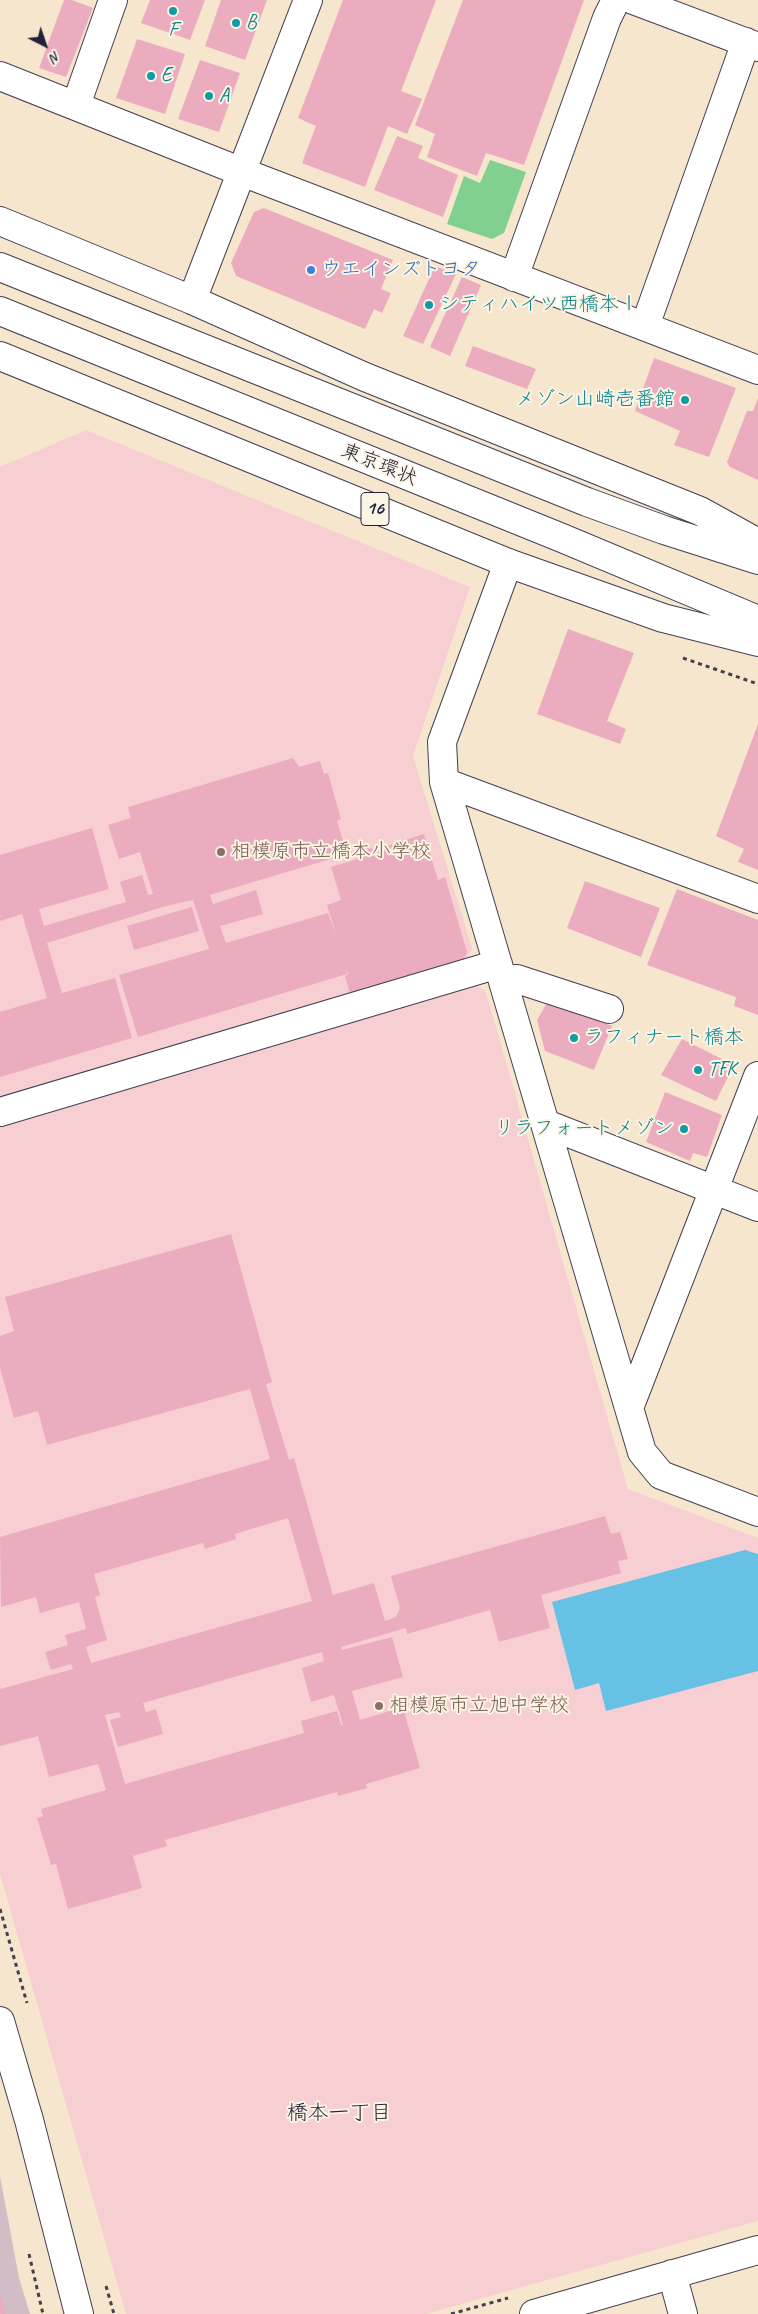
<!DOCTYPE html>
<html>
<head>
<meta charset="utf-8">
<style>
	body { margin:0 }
	#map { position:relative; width:758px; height:2314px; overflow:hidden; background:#f6e6cd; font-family:Caveat,sans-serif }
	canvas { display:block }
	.north { position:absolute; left:20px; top:20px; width:50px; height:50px; -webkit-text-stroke:4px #fcf5e5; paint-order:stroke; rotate:139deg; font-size:14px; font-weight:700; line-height:20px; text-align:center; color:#22223b }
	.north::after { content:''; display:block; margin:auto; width:18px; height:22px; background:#22223b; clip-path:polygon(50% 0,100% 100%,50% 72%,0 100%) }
</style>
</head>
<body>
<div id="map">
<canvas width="758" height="2314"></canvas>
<div class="north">N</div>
</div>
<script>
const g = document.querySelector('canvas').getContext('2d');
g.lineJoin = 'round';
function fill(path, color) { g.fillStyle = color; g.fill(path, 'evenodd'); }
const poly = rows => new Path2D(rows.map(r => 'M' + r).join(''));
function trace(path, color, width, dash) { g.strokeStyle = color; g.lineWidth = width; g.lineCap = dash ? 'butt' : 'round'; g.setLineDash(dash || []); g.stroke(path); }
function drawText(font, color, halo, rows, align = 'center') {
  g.font = font + ' Caveat,"Klee One",sans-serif'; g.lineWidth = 4; g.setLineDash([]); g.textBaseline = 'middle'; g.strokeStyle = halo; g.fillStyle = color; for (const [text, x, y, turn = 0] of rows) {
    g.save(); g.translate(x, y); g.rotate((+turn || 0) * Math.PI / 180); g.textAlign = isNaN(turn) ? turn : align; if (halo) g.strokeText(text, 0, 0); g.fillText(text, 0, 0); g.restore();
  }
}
fill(poly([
	[86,430,470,587,413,756,472,948,465,965,0,1099,0,467],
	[474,983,486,992,628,1489,758,1538,758,2221,426,2314,126,2314,0,1874,0,1124]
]), '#f7cfd2');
fill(poly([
	[0,2176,19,2278,30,2314,0,2314]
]), '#d2bdc6');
fill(poly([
	[490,160,526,172,504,233,492,239,447,224,464,176,480,183]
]), '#82d08f');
fill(poly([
	[745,1550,758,1554,758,1671,606,1711,599,1683,575,1690,552,1602]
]), '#66c1e4');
fill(poly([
	[64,0,72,0,93,8,66,77,39,68],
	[150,0,205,0,190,40,141,23],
	[221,0,267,0,245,60,205,46],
	[343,0,436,0,401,91,422,99,407,134,388,126,365,187,302,163,316,126,298,118],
	[463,0,584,0,524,165,486,153,477,176,427,157,435,134,415,125],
	[137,39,185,54,165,114,116,98],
	[200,60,240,73,219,132,178,119],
	[397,136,423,146,418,158,458,175,443,217,374,190],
	[264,208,393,260,381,289,391,293,382,313,374,309,365,329,236,276,231,263,254,212],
	[435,266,456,274,423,344,403,336],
	[462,277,481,285,450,356,430,347],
	[473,346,536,369,527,389,465,366],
	[654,358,736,388,709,457,674,445,680,431,635,411],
	[758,398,758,480,730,467,727,462,747,411,753,411],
	[568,629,634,653,607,721,626,729,620,744,537,714],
	[758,724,758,870,738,862,744,849,716,836],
	[293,758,299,767,320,761,324,774,328,773,341,819,337,821,347,854,210,895,213,904,256,890,263,914,220,926,226,943,328,913,336,934,327,905,341,900,331,867,364,857,363,848,378,849,424,834,438,880,445,877,467,952,463,961,350,994,345,976,348,974,346,968,347,974,138,1037,119,975,209,949,193,900,166,906,47,943,62,993,115,978,132,1038,0,1077,0,1012,47,998,22,914,0,921,0,855,92,828,109,889,39,909,44,926,126,902,120,882,142,875,148,895,153,894,140,852,119,859,108,825,131,818,128,807],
	[585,881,660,908,641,957,567,928],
	[677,889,758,920,758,1015,734,1006,736,997,647,965],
	[192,907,199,931,134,950,127,926],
	[548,1001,612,1026,594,1070,545,1051,537,1020],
	[682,1039,734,1065,716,1101,661,1075],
	[665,1092,722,1115,707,1157,693,1153,690,1161,646,1142],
	[231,1234,272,1382,266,1384,289,1460,294,1458,333,1595,374,1583,385,1621,396,1617,400,1608,391,1576,605,1516,611,1534,620,1532,628,1559,618,1561,621,1573,541,1595,550,1628,499,1642,490,1610,407,1634,406,1628,341,1647,342,1650,392,1637,403,1677,352,1691,360,1720,403,1707,420,1768,366,1784,367,1788,338,1796,337,1792,165,1840,167,1846,133,1856,142,1888,68,1909,56,1864,51,1865,37,1818,43,1816,41,1809,106,1790,98,1764,49,1777,38,1736,0,1746,0,1689,73,1669,71,1664,51,1670,45,1652,68,1645,65,1635,86,1629,79,1602,40,1613,36,1597,1,1607,0,1537,270,1459,250,1389,47,1445,38,1411,14,1418,0,1368,0,1336,14,1331,5,1297],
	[288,1518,312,1601,91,1663,86,1647,107,1640,95,1597,100,1595,94,1574,203,1543,205,1549,236,1539,235,1534],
	[322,1652,324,1661,302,1668,311,1702,334,1695,343,1725,341,1725,337,1711,301,1721,304,1733,125,1784,105,1715,119,1712,121,1717,110,1720,118,1747,163,1734,156,1709,146,1712,143,1703],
	[0,2295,1,2295,6,2314,0,2314]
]), '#ecacbf');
const minor = poly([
	[633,0,758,47],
	[0,76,242,172,758,370],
	[76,105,113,0],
	[514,277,607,18,616,0],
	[192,300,308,0],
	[645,326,746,42],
	[508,563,442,742,444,782,642,1452,661,1475,758,1512],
	[444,782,758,899],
	[503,980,517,979,609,1009],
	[0,1112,498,964],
	[546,1124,758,1207],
	[629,1408,758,1076],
	[0,2021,29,2120,79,2314],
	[672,2274,683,2314],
	[534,2314,758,2250]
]);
const highway = poly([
	[0,221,192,300,365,377,700,511,758,543],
	[0,267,587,502,664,530,758,560],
	[0,311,562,538,758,620],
	[0,356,508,563,663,618,758,642]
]);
trace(minor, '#423f51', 30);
trace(highway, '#423f51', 30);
trace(poly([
	[683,658,758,684],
	[0,1909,27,2003],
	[29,2254,43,2314],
	[106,2286,114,2314],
	[451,2314,508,2298]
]), '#423f51', 3, [4, 4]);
trace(minor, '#fff', 28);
trace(highway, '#fff', 28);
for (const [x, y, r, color] of [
	[173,11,5,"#0f9aa8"],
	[236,23,5,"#0f9aa8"],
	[151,76,5,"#0f9aa8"],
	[209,96,5,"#0f9aa8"],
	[311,270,5,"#3f7fe0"],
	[429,305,5,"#0f9aa8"],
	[685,400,5,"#0f9aa8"],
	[221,852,5,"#8d6e63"],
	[574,1038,5,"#0f9aa8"],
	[698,1070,5,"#0f9aa8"],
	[684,1129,5,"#0f9aa8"],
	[379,1706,5,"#8d6e63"]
]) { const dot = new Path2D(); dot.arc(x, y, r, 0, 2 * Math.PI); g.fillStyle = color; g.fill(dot); trace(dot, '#fcf5e5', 2); }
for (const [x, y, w] of [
	[375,509,28]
]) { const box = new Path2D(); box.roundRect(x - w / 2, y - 16.5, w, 33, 4); g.fillStyle = '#fcf5e5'; g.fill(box); trace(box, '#22223b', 1); }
drawText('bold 19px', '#22223b', null, [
	["16",375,509]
]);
drawText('20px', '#0d838f', '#fcf5e5', [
	["B",246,23],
	["F",173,31,"center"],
	["E",161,76],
	["A",219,96],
	["シティハイツ西橋本Ⅰ",439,305],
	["メゾン山崎壱番館",675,400,"right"],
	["ラフィナート橋本",584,1038],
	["TFK",708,1070],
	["リラフォートメゾン",674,1129,"right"]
], 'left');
drawText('20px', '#366cbe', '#fcf5e5', [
	["ウエインズトヨタ",321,270]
], 'left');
drawText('20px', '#22223b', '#fcf5e5', [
	["東京環状",379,465,22]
]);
drawText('20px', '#785e54', '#fcf5e5', [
	["相模原市立橋本小学校",231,852],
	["相模原市立旭中学校",389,1706]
], 'left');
drawText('21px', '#22223b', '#fcf5e5', [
	["橋本一丁目",339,2113]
]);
</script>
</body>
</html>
